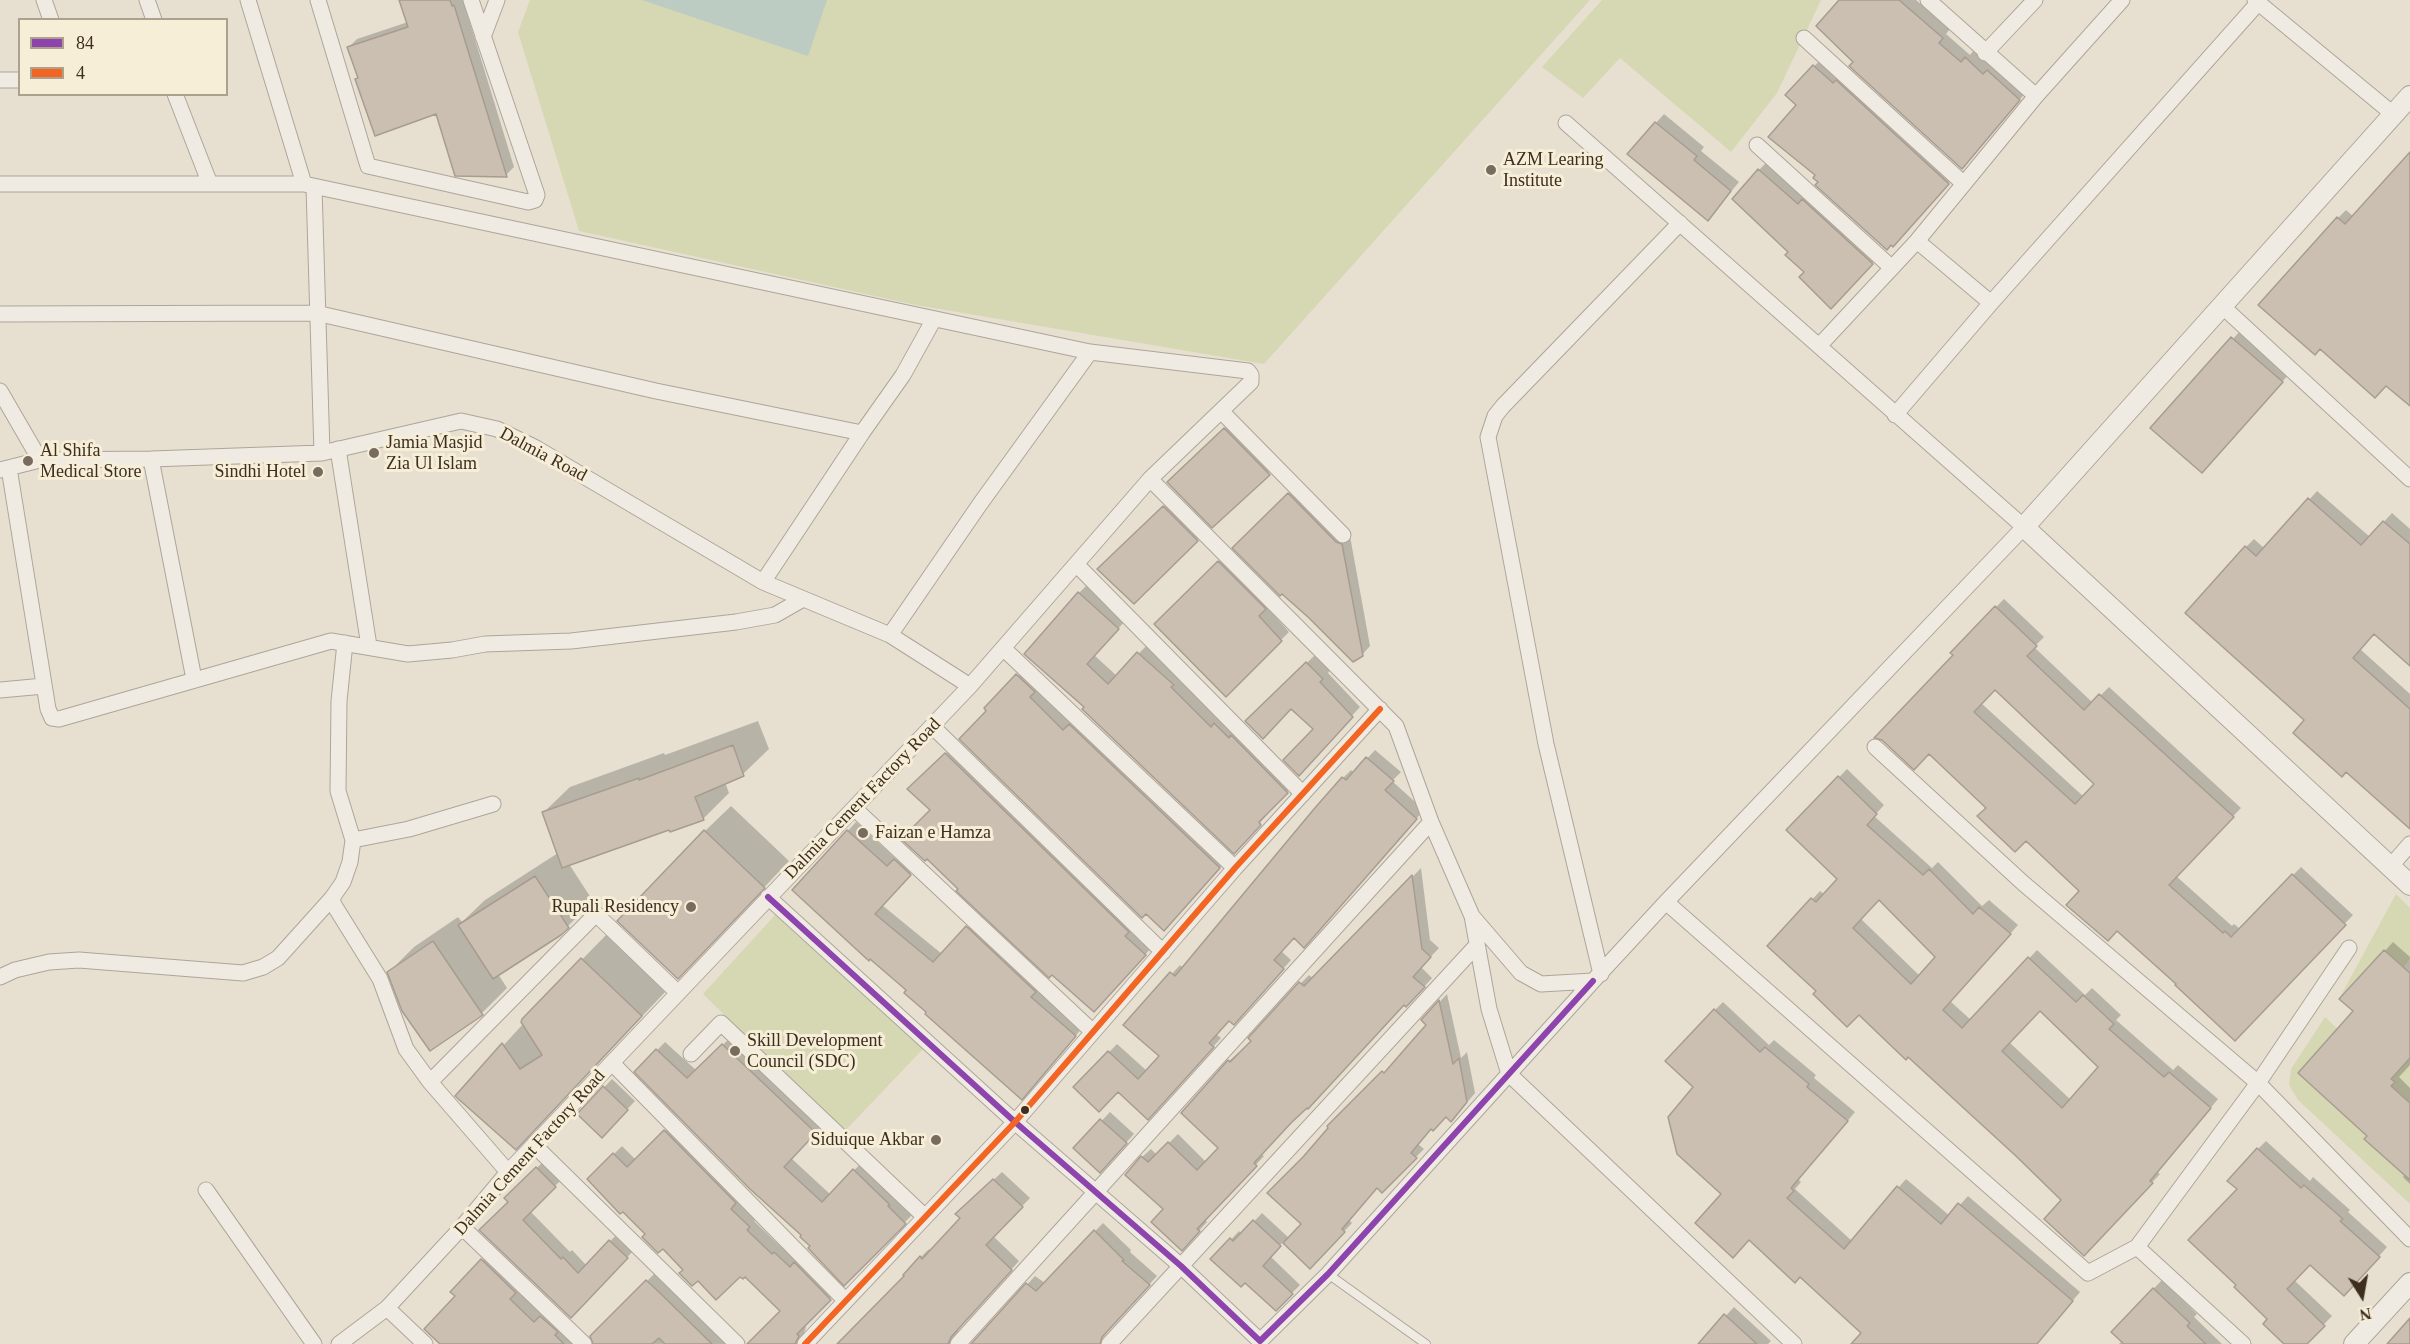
<!DOCTYPE html>
<html>
<head>
<meta charset="utf-8">
<style>
	body { margin:0 }
	#map { position:relative; width:2410px; height:1344px; overflow:hidden; background:#e7e0d1; font-family:Georgia,serif }
	canvas { display:block }
	.legend { position:absolute; left:18px; top:18px; width:210px; height:78px; box-sizing:border-box; background:#f7eed8; border:2px solid #ada18e; margin:0; padding:8px 10px; list-style:none; font-size:18px; color:#3d2e20 }
	.legend li { display:flex; align-items:center; gap:12px; height:30px }
	.legend b { width:30px; border:2px solid #ada18e }
	.north { position:absolute; left:2332px; top:1266px; width:60px; height:60px; -webkit-text-stroke:4px #f7eed8; paint-order:stroke; rotate:169deg; font-size:16px; font-weight:700; line-height:24px; text-align:center; color:#3d2e20 }
	.north::after { content:''; display:block; margin:auto; width:21px; height:27px; background:#3d2e20; clip-path:polygon(50% 0,100% 100%,50% 72%,0 100%) }
</style>
</head>
<body>
<div id="map">
<canvas width="2410" height="1344"></canvas>
<ul class="legend">
<li><b style="height:8px;background:#8e44ad"></b>84</li>
<li><b style="height:8px;background:#f26522"></b>4</li>
</ul>
<div class="north">N</div>
</div>
<script>
const g = document.querySelector('canvas').getContext('2d');
g.lineJoin = 'round';
function fill(path, color) { g.fillStyle = color; g.fill(path, 'evenodd'); }
const poly = rows => new Path2D(rows.map(r => 'M' + r).join(''));
function trace(path, color, width, dash) { g.strokeStyle = color; g.lineWidth = width; g.lineCap = dash ? 'butt' : 'round'; g.setLineDash(dash || []); g.stroke(path); }
function drawText(font, color, halo, rows, align = 'center') {
  g.font = font + ' Georgia,serif'; g.lineWidth = 6; g.setLineDash([]); g.textBaseline = 'middle'; g.strokeStyle = halo; g.fillStyle = color; for (const [text, x, y, turn = 0] of rows) {
    g.save(); g.translate(x, y); g.rotate((+turn || 0) * Math.PI / 180); g.textAlign = isNaN(turn) ? turn : align; if (halo) g.strokeText(text, 0, 0); g.fillText(text, 0, 0); g.restore();
  }
}
fill(poly([
	[530,0,1590,0,1264,364,916,305,579,231,518,32],
	[1602,0,1821,0,1777,93,1731,152,1620,58,1583,98,1542,67],
	[2396,894,2410,908,2410,959,2404,967,2410,973,2410,1204,2298,1100,2289,1085,2291,1069,2325,1017,2360,1050,2371,1027,2339,999],
	[775,915,923,1049,844,1132,703,994]
]), '#d6d7b3');
fill(poly([
	[642,0,827,0,808,56]
]), '#bcccc2');
fill(poly([
	[401,0,463,0,514,167,506,175,437,112,357,79,359,77,349,47,357,39,408,22],
	[1841,0,1916,0,1950,29,1946,34,1970,55,1974,50,2027,91,1970,159,1855,62],
	[1823,57,1956,175,1901,237,1820,182,1798,105,1787,95],
	[1664,114,1704,147,1701,151,1739,182,1708,219,1656,123],
	[2410,155,2410,404,2386,385,2320,348,2261,304,2338,218,2346,210,2354,217],
	[1767,162,1880,255,1831,306,1806,272,1759,170],
	[2241,330,2290,373,2210,463,2152,428],
	[1233,421,1277,465,1213,526,1169,482],
	[1297,486,1350,536,1370,646,1362,655,1282,592,1234,548],
	[2317,491,2370,537,2392,513,2410,529,2410,664,2374,633,2360,649,2410,694,2410,821,2306,720,2246,547,2254,539,2265,549],
	[1172,499,1205,532,1197,540,1169,566,1099,569],
	[1227,554,1273,600,1267,607,1289,632,1226,695,1157,624],
	[1087,585,1126,620,1094,655,1117,676,1147,645,1295,783,1234,852,1086,707,1079,593],
	[2004,599,2044,637,2034,647,2093,703,2109,687,2241,808,2176,876,2232,926,2234,924,2240,929,2301,867,2353,915,2235,1038,2026,839,1988,807,1955,655,1952,652],
	[1995,688,2096,784,2084,797,1981,703],
	[1315,655,1330,670,1328,673,1360,707,1333,736,1315,729,1292,707,1247,721],
	[1026,667,1228,859,1172,920,1146,912,986,708],
	[758,721,769,749,743,774,725,782,729,793,703,819,670,828,569,864,593,901,560,934,498,974,507,988,482,1013,389,972,414,947,458,917,462,922,485,900,558,853,544,812,570,787,664,753,665,755],
	[954,745,1153,946,1102,1002,932,810,910,789],
	[1375,750,1401,772,1392,781,1424,810,1312,937,1294,936,1281,951,1291,960,1242,1015,1229,1019,1216,1034,1221,1038,1156,1110,1118,1091,1075,1087,1117,1044,1147,1071,1161,1056,1125,1025,1180,965,1183,968,1343,778,1351,770,1354,773],
	[1847,769,1884,805,1874,816,1932,868,1938,862,1982,906,1989,900,2018,925,1950,1001,1971,1020,2037,950,2085,995,2092,988,2121,1015,2116,1020,2173,1070,2178,1065,2218,1099,2157,1172,2160,1174,2092,1246,2063,1200,1909,1055,1859,1013,1818,990,1769,946,1820,891,1825,895,1839,879,1788,830],
	[1879,899,1937,957,1920,976,1861,919],
	[2040,1009,2101,1067,2071,1100,2009,1042],
	[731,806,789,861,703,952,705,831],
	[856,822,896,859,903,852,918,866,882,905,942,954,975,919,1083,1027,1030,1089,908,990,794,890],
	[1421,868,1430,940,1439,948,1421,967,1432,978,1415,997,1404,1004,1261,1154,1264,1156,1205,1220,1207,1222,1190,1240,1165,1209,1142,1157,1151,1149,1157,1155,1178,1134,1206,1162,1220,1147,1229,1061,1238,1053,1240,1054,1300,984,1309,975,1314,979],
	[608,933,667,990,541,1123,457,1096,523,1024,523,1020],
	[2393,942,2410,957,2410,1065,2399,1077,2410,1088,2410,1184,2403,1177,2405,1174,2369,1136,2355,1011,2341,999],
	[1447,994,1461,1058,1467,1052,1475,1093,1459,1112,1446,1116,1432,1128,1418,1144,1424,1149,1382,1191,1378,1187,1349,1220,1352,1223,1310,1267,1284,1241,1270,1256,1300,1285,1276,1309,1245,1281,1213,1259,1239,1231,1242,1234,1262,1213,1289,1238,1303,1224,1329,1126,1392,1065,1428,1025,1423,1020],
	[1723,1002,1769,1045,1774,1040,1816,1075,1814,1078,1855,1112,1798,1179,1801,1182,1795,1189,1852,1241,1906,1179,1950,1216,1968,1196,2080,1292,2036,1344,1864,1344,1863,1333,1724,1194,1695,1087,1715,1010],
	[731,1037,823,1124,791,1158,831,1195,862,1162,913,1214,845,1283,803,1235,636,1072,665,1042,696,1070],
	[612,1079,635,1101,602,1136,579,1114],
	[1110,1112,1134,1134,1108,1162,1076,1148],
	[673,1123,757,1218,754,1221,781,1247,783,1245,838,1290,804,1325,806,1327,803,1337,809,1344,749,1344,782,1311,745,1275,698,1279,685,1270,589,1179,622,1146,636,1160],
	[2266,1141,2310,1181,2313,1177,2350,1210,2348,1212,2387,1247,2353,1286,2310,1263,2294,1280,2332,1316,2305,1344,2287,1344,2269,1319,2238,1285,2239,1189,2258,1149],
	[545,1160,563,1178,530,1211,570,1252,572,1250,587,1266,618,1233,635,1249,571,1316,506,1198],
	[1002,1172,1030,1198,993,1236,1019,1261,959,1328,956,1337,962,1344,839,1344,907,1276,921,1257,929,1249,931,1251,962,1218,958,1214],
	[1103,1223,1131,1250,1130,1252,1157,1276,1110,1327,1099,1344,973,1344,1035,1276,1045,1283],
	[490,1252,581,1344,446,1344,458,1296,453,1292],
	[655,1273,728,1344,594,1344,592,1337],
	[2162,1280,2197,1314,2194,1317,2222,1344,2119,1344,2122,1341,2113,1331],
	[1734,1307,1771,1341,1768,1344,1709,1344,1707,1336]
]), '#0003');
const building = poly([
	[399,0,450,0,452,6,454,5,507,177,455,176,436,114,375,136,355,79,358,78,347,47,408,27,399,0],
	[1839,0,1899,0,1943,38,1939,43,1961,62,1965,57,1983,74,1987,70,2020,100,1962,169,1849,66,1853,62,1816,26,1839,0],
	[1813,65,1833,83,1836,80,1949,184,1893,247,1891,245,1887,250,1815,185,1818,182,1813,178,1815,175,1768,137,1796,105,1785,95,1813,65],
	[1655,122,1697,156,1694,160,1731,191,1708,221,1627,154,1655,122],
	[2410,152,2410,406,2386,386,2375,398,2320,349,2315,355,2258,305,2337,217,2345,224,2410,152],
	[1758,169,1798,204,1802,199,1873,264,1831,309,1799,277,1804,272,1785,255,1788,252,1732,199,1758,169],
	[2231,337,2283,382,2202,473,2150,428,2231,337],
	[1224,428,1270,475,1212,528,1167,482,1224,428],
	[1288,493,1336,542,1342,544,1363,656,1353,662,1309,618,1282,594,1280,596,1232,548,1288,493],
	[2308,498,2361,545,2383,521,2410,544,2410,666,2374,634,2353,658,2410,709,2410,829,2346,772,2342,777,2293,733,2304,720,2185,613,2245,546,2256,556,2308,498],
	[1163,506,1198,541,1134,604,1097,569,1163,506],
	[1218,561,1266,609,1259,616,1282,641,1226,697,1154,624,1218,561],
	[1078,592,1119,629,1087,664,1108,684,1137,652,1174,685,1171,687,1211,727,1214,723,1229,738,1231,735,1288,793,1259,822,1261,825,1234,854,1082,709,1084,707,1024,654,1078,592],
	[1995,606,2037,646,2027,656,2084,710,2099,694,2234,817,2169,885,2223,933,2225,931,2231,937,2292,874,2346,925,2235,1041,2175,985,2176,984,2117,931,2108,941,2066,905,2079,891,2026,841,2015,852,1977,816,1986,808,1929,754,1914,770,1882,740,1874,738,1953,655,1950,653,1995,606],
	[1995,690,2094,784,2075,804,1974,712,1995,690],
	[1306,662,1323,679,1320,682,1353,717,1299,776,1283,760,1313,729,1291,709,1263,739,1245,721,1306,662],
	[1016,674,1035,692,1030,697,1063,730,1069,724,1220,868,1164,931,1146,914,1142,918,959,739,986,711,984,708,1016,674],
	[733,745,744,776,695,797,704,820,670,832,669,830,562,868,542,812,639,778,639,780,733,745],
	[945,753,1129,932,1125,936,1146,955,1094,1012,1052,975,1049,978,956,891,958,889,927,859,925,861,901,839,930,810,907,789,945,753],
	[1366,757,1394,781,1385,790,1417,819,1304,948,1294,938,1274,960,1284,969,1234,1025,1229,1021,1209,1043,1214,1047,1148,1120,1118,1092,1099,1112,1073,1087,1108,1051,1138,1079,1159,1056,1123,1025,1170,972,1175,976,1314,809,1342,777,1346,780,1366,757],
	[1838,776,1877,814,1867,825,1923,875,1929,869,1973,914,1979,907,2011,934,1943,1010,1962,1028,2028,957,2076,1002,2083,995,2114,1024,2109,1029,2164,1077,2169,1072,2211,1108,2150,1181,2153,1183,2084,1256,2044,1219,2061,1200,2017,1157,1908,1057,1906,1060,1859,1015,1847,1027,1813,994,1816,991,1767,946,1811,898,1816,902,1837,879,1786,830,1838,776],
	[1879,900,1935,957,1911,984,1853,928,1879,900],
	[2040,1011,2098,1067,2062,1108,2002,1051,2040,1011],
	[704,830,765,888,678,979,617,921,704,830],
	[847,830,887,866,894,859,911,875,875,914,933,962,966,926,1036,992,1031,997,1076,1036,1022,1100,925,1014,926,1012,904,993,906,990,870,959,869,961,792,890,847,830],
	[1412,875,1422,949,1431,957,1413,977,1425,987,1406,1007,1404,1005,1308,1109,1307,1108,1291,1123,1254,1163,1257,1166,1197,1229,1200,1231,1182,1251,1151,1222,1163,1209,1125,1175,1141,1156,1148,1162,1168,1142,1197,1170,1218,1148,1181,1113,1228,1060,1230,1062,1251,1041,1248,1038,1299,982,1304,986,1412,875],
	[535,876,569,928,561,935,493,979,458,925,535,876],
	[433,941,483,1015,430,1051,402,1011,387,972,433,941],
	[2384,950,2410,973,2410,1058,2391,1079,2395,1082,2391,1086,2410,1103,2410,1180,2364,1139,2367,1136,2298,1073,2353,1011,2339,999,2384,950],
	[581,958,642,1016,516,1150,455,1096,502,1043,520,1069,542,1055,521,1022,522,1019,581,958],
	[1439,1000,1453,1064,1459,1058,1467,1102,1451,1122,1446,1117,1433,1131,1431,1129,1411,1153,1417,1158,1382,1193,1377,1188,1342,1229,1345,1232,1310,1269,1283,1243,1301,1224,1267,1193,1303,1157,1328,1128,1327,1126,1382,1071,1384,1073,1411,1042,1426,1025,1421,1020,1439,1000],
	[1714,1009,1760,1052,1765,1047,1809,1084,1807,1087,1848,1121,1791,1188,1794,1191,1787,1198,1844,1249,1897,1186,1941,1224,1958,1203,2073,1301,2037,1344,1851,1344,1861,1333,1800,1277,1795,1283,1749,1240,1733,1258,1695,1223,1721,1194,1677,1154,1668,1117,1693,1087,1665,1061,1714,1009],
	[722,1044,816,1133,784,1167,822,1202,853,1169,890,1205,888,1206,906,1224,844,1286,808,1248,810,1246,800,1237,801,1235,750,1189,634,1072,656,1049,687,1078,722,1044],
	[603,1086,628,1110,602,1138,577,1114,603,1086],
	[1100,1119,1127,1143,1100,1173,1073,1148,1100,1119],
	[664,1130,736,1203,731,1209,750,1227,747,1230,772,1254,774,1252,790,1267,794,1262,831,1300,797,1334,799,1336,795,1344,747,1344,780,1311,745,1277,743,1279,740,1277,716,1300,698,1281,692,1286,679,1273,683,1270,663,1249,658,1253,642,1237,645,1234,623,1212,620,1214,587,1179,613,1153,627,1167,664,1130],
	[2257,1148,2301,1188,2304,1185,2343,1219,2340,1221,2380,1257,2344,1296,2310,1265,2287,1289,2325,1326,2307,1344,2284,1344,2263,1324,2267,1319,2234,1287,2236,1285,2188,1240,2237,1189,2227,1181,2257,1148],
	[536,1167,556,1187,523,1220,561,1259,563,1257,578,1273,609,1240,628,1258,571,1318,479,1230,508,1202,504,1198,536,1167],
	[993,1179,1023,1207,986,1245,1012,1270,951,1337,948,1344,837,1344,904,1276,903,1275,920,1256,922,1259,960,1218,955,1214,993,1179],
	[1253,1220,1281,1246,1263,1266,1293,1294,1276,1311,1245,1283,1241,1287,1210,1259,1230,1238,1233,1241,1253,1220],
	[1094,1230,1124,1260,1122,1261,1150,1285,1102,1337,1100,1344,971,1344,1026,1283,1036,1291,1094,1230],
	[481,1259,516,1293,510,1299,534,1322,540,1316,558,1332,555,1335,564,1344,440,1344,424,1329,455,1296,450,1292,481,1259],
	[646,1280,660,1293,712,1344,665,1344,659,1338,652,1344,593,1344,590,1336,646,1280],
	[2153,1288,2190,1323,2187,1326,2206,1344,2124,1344,2111,1332,2153,1288],
	[1724,1314,1757,1344,1698,1344,1724,1314],
	[2410,1318,2410,1344,2387,1344,2410,1318]
]);
fill(building, '#cbbfb2');
trace(building, '#a89c90', 1.5);
const service = poly([
	[1328,1274,1426,1344]
]);
const minor = poly([
	[44,0,51,20],
	[147,0,154,20],
	[248,0,304,184],
	[318,0,368,166,528,202,535,200,537,195,471,0],
	[1928,0,2036,96],
	[2255,0,2393,114],
	[483,37,497,0],
	[1804,38,1964,184],
	[1985,53,2035,0],
	[0,80,20,80],
	[175,94,210,184],
	[1757,145,1892,268],
	[0,184,304,184,1090,352,1248,371,1251,375,1251,382,1150,479,970,686,508,1172,462,1227,387,1308,339,1344],
	[314,187,322,453],
	[1917,241,1991,303],
	[2222,306,2410,479],
	[0,314,316,313,656,391,862,433],
	[1819,346,1917,241,2036,96,2122,0],
	[0,391,40,460,151,459,322,453,461,421,497,429,536,448,763,582,890,635,970,686],
	[1221,411,1343,535],
	[1895,415,1991,303,2258,3],
	[338,449,369,646],
	[151,459,194,679],
	[9,468,48,709,52,718,59,719,331,641,408,654,452,650,485,644,571,641,736,622,775,615,803,599],
	[0,470,40,460],
	[1150,479,1396,726,1431,822,1472,916,1521,973,1541,984,1593,981,1666,902,2024,527,1566,123],
	[1076,564,1303,794],
	[763,582,862,433,903,375,934,319],
	[890,635,980,504,1090,352],
	[345,643,339,701,338,791,353,840,350,862,343,882,332,898,334,905,380,979,406,1049,430,1082,508,1172],
	[1003,648,1235,868],
	[0,690,44,686],
	[932,726,1163,952],
	[1875,747,2023,883,2258,1083,2410,1239],
	[854,808,1093,1032],
	[353,840,409,829,493,804],
	[2390,867,2410,844],
	[768,897,1015,1122,1181,1266,1260,1341,1328,1274,1593,981],
	[1666,902,2088,1273,2137,1247,2243,1344],
	[1472,916,1489,1009,1509,1074,1794,1344],
	[1601,974,1546,744,1488,437,1495,416,1503,406,1680,223],
	[0,977,15,970,49,962,79,960,243,973,263,967,278,958,332,898],
	[691,1054,721,1023,924,1216],
	[612,1063,845,1300],
	[430,1082,596,914,678,993],
	[534,1145,737,1344],
	[206,1190,314,1344],
	[462,1227,584,1344],
	[2137,1247,2258,1083,2349,948],
	[387,1308,425,1344],
	[805,1344,1015,1122,1235,868,1380,709],
	[958,1344,1431,822],
	[1109,1344,1476,946]
]);
const tertiary = poly([
	[2410,96,2024,527,2410,885],
	[2354,1344,2410,1283]
]);
trace(service, '#ada599', 10);
trace(minor, '#ada599', 17);
trace(tertiary, '#ada599', 22);
trace(service, '#efebe3', 8);
trace(minor, '#efebe3', 15);
trace(tertiary, '#efebe3', 20);
trace(poly([
	[768,897,1015,1122,1181,1266,1260,1341,1328,1274,1593,981]
]), '#8e44ad', 6);
trace(poly([
	[805,1344,1015,1122,1235,868,1380,709]
]), '#f26522', 6);
for (const [x, y, r, color] of [
	[1491,170,6,"#786c5e"],
	[374,453,6,"#786c5e"],
	[28,461,6,"#786c5e"],
	[318,472,6,"#786c5e"],
	[863,833,6,"#786c5e"],
	[691,907,6,"#786c5e"],
	[735,1051,6,"#786c5e"],
	[1025,1110,5,"#3d2e20"],
	[936,1140,6,"#786c5e"]
]) { const dot = new Path2D(); dot.arc(x, y, r, 0, 2 * Math.PI); g.fillStyle = color; g.fill(dot); trace(dot, '#f7eed8', 2); }
drawText('18px', '#3d2e20', '#f7eed8', [
	["AZM Learing",1503,160],
	["Institute",1503,181],
	["Jamia Masjid",386,443],
	["Zia Ul Islam",386,464],
	["Al Shifa",40,451],
	["Medical Store",40,472],
	["Sindhi Hotel",306,472,"right"],
	["Faizan e Hamza",875,833],
	["Rupali Residency",679,907,"right"],
	["Skill Development",747,1041],
	["Council (SDC)",747,1062],
	["Siduique Akbar",924,1140,"right"]
], 'left');
drawText('18px', '#3d2e20', '#f7eed8', [
	["Dalmia Road",543,455,28],
	["Dalmia Cement Factory Road",863,799,-46],
	["Dalmia Cement Factory Road",530,1153,-48]
]);
</script>
</body>
</html>
